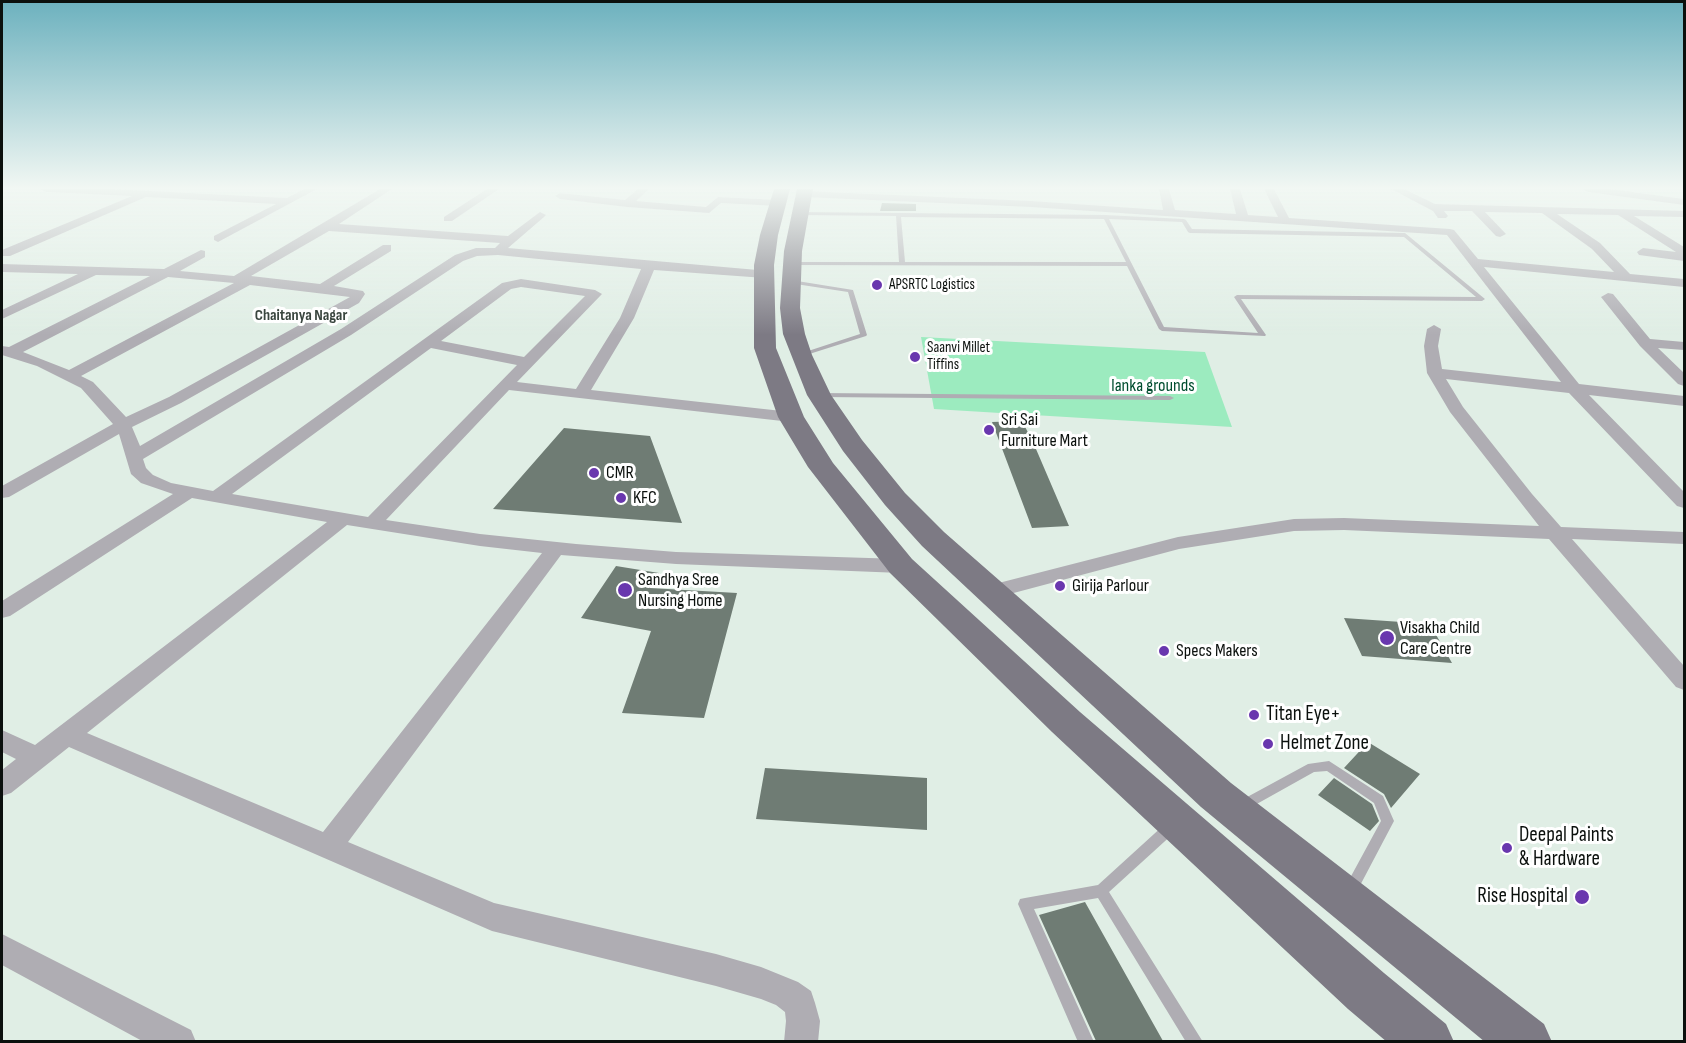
<!DOCTYPE html>
<html>
<head>
<meta charset="utf-8">
<style>
	body { margin:0 }
	#map { position:relative; width:1686px; height:1043px; overflow:hidden; background:#e0eee5; font-family:"Sofia Sans Condensed",sans-serif }
	canvas { display:block }
	.frame { position:absolute; inset:0; border:3px solid #0b100d; pointer-events:none }
</style>
</head>
<body>
<div id="map">
<canvas width="1686" height="1043"></canvas>
<div class="frame"></div>
</div>
<script>
const g = document.querySelector('canvas').getContext('2d');
g.lineJoin = 'round';
function fill(path, color) { g.fillStyle = color; g.fill(path, 'evenodd'); }
const poly = rows => new Path2D(rows.map(r => 'M' + r).join(''));
function trace(path, color, width, dash) { g.strokeStyle = color; g.lineWidth = width; g.lineCap = dash ? 'butt' : 'round'; g.setLineDash(dash || []); g.stroke(path); }
function drawText(font, color, halo, rows, align = 'center') {
  g.font = font + ' "Sofia Sans Condensed",sans-serif'; g.lineWidth = 6; g.setLineDash([]); g.textBaseline = 'middle'; g.strokeStyle = halo; g.fillStyle = color; for (const [text, x, y, turn = 0] of rows) {
    g.save(); g.translate(x, y); g.rotate((+turn || 0) * Math.PI / 180); g.textAlign = isNaN(turn) ? turn : align; if (halo) g.strokeText(text, 0, 0); g.fillText(text, 0, 0); g.restore();
  }
}
fill(poly([
	[921,337,1205,352,1232,427,934,409]
]), '#9cebbf');
fill(poly([
	[882,203,916,204,916,211,880,211],
	[1022,421,1033,442,1069,526,1032,528,992,422],
	[564,428,650,436,682,523,493,509],
	[616,566,659,573,650,588,737,593,704,718,622,713,651,631,581,618],
	[1344,618,1430,624,1452,663,1362,656],
	[1368,742,1420,774,1391,808,1384,794,1344,768],
	[765,768,927,778,927,830,756,819],
	[1334,778,1372,804,1379,821,1370,831,1318,795],
	[1085,902,1163,1041,1096,1041,1039,915]
]), '#6f7c74');
fill(poly([
	[800,212,1106,215,1184,219,1186,220,1192,229,1405,233,1485,299,1482,301,1241,299,1266,335,1265,336,1162,331,1159,329,1127,266,790,265,789,264,792,262,899,262,896,216,798,215,797,214,800,212],
	[901,217,1104,219,1126,262,905,262,901,217],
	[1109,219,1182,222,1188,232,1190,233,1404,237,1476,297,1237,295,1234,297,1258,333,1164,327,1109,219],
	[791,280,853,290,867,335,866,336,803,356,799,356,799,354,860,334,848,292,789,283,788,282,791,280],
	[818,393,1170,396,1174,398,1170,400,821,397,817,395,818,393],
	[1329,761,1383,796,1394,821,1355,895,1350,897,1345,895,1343,891,1381,821,1374,803,1327,771,1314,772,1246,810,1242,811,1238,810,1236,806,1238,802,1308,764,1329,761],
	[1170,822,1175,824,1176,828,1175,832,1109,892,1203,1042,1186,1042,1098,898,1034,909,1094,1042,1078,1042,1018,904,1020,899,1025,898,1098,885,1165,824,1170,822]
]), '#afadb3');
fill(poly([
	[41,189,112,189,287,198,304,189,317,189,218,242,214,240,214,236,276,204,146,197,10,256,2,256,2,250,132,196,46,192,41,189],
	[380,189,392,189,339,224,508,236,540,212,546,215,544,217,508,248,769,271,771,274,769,277,765,278,654,270,634,318,591,390,791,412,799,417,791,422,509,390,386,520,480,534,576,544,676,552,901,559,908,561,911,566,908,571,901,573,676,564,561,555,348,842,494,903,716,954,761,967,798,982,811,991,815,1003,820,1021,818,1042,784,1042,786,1021,785,1012,776,1005,761,999,716,986,492,931,69,747,11,793,2,796,2,770,16,759,2,752,2,730,35,745,327,522,192,498,10,616,2,618,2,601,173,494,141,483,131,474,119,434,9,497,2,498,2,486,113,424,81,388,37,366,2,355,2,346,9,347,150,276,96,275,2,319,2,310,78,274,2,272,2,264,164,269,201,250,205,251,205,257,180,271,234,276,380,189],
	[329,231,500,243,495,248,476,248,455,255,341,329,140,446,132,427,181,403,359,303,365,294,363,291,334,286,391,251,391,245,383,245,320,284,251,276,329,231],
	[498,255,641,269,620,318,576,389,517,382,602,294,595,290,521,279,502,283,213,491,171,483,153,475,146,468,143,459,351,335,463,261,477,256,498,255],
	[168,277,234,283,69,370,23,352,168,277],
	[250,285,350,297,169,397,126,417,93,382,81,376,250,285],
	[521,287,585,296,524,357,441,341,511,289,521,287],
	[431,348,517,365,368,517,232,494,431,348],
	[347,525,480,546,542,553,323,832,87,733,347,525],
	[487,189,499,189,452,221,444,221,444,217,487,189],
	[638,189,649,189,636,201,706,207,718,197,778,200,783,203,778,206,721,203,709,213,627,207,560,199,555,196,560,193,625,200,638,189],
	[1159,189,1169,189,1175,210,1236,214,1230,189,1240,189,1248,215,1278,217,1264,189,1274,189,1289,218,1450,229,1454,230,1478,259,1614,272,1592,249,1542,213,1485,212,1506,234,1500,237,1496,236,1472,211,1444,211,1448,216,1446,218,1438,218,1433,211,1391,189,1404,189,1435,204,1684,211,1684,217,1634,216,1684,247,1684,261,1639,255,1637,252,1643,248,1676,252,1618,215,1557,214,1600,243,1630,274,1684,279,1684,287,1484,267,1579,384,1684,396,1684,406,1589,395,1684,492,1684,508,1677,506,1569,393,1446,379,1463,407,1532,494,1561,527,1684,532,1684,544,1572,539,1684,666,1684,690,1676,687,1549,539,1344,530,1294,531,1179,549,991,599,983,597,980,592,983,587,1178,537,1294,519,1344,518,1539,526,1450,412,1427,373,1424,346,1427,329,1434,325,1441,329,1438,346,1442,369,1561,382,1447,235,1031,207,804,197,799,194,804,191,1031,201,1163,210,1159,189],
	[1583,189,1610,189,1684,199,1684,205,1588,192,1583,189],
	[1608,293,1613,294,1650,339,1684,342,1684,350,1658,348,1684,373,1684,386,1678,384,1640,346,1601,297,1608,293],
	[2,934,191,1030,196,1042,144,1042,2,965,2,934]
]), '#afadb3');
fill(poly([
	[774,189,790,189,778,235,774,265,776,348,804,417,833,463,912,559,1080,712,1384,973,1446,1024,1454,1042,1387,1042,1348,1009,1052,732,890,573,808,467,778,417,754,348,754,265,760,235,774,189],
	[797,189,813,189,802,251,800,308,805,334,812,355,831,395,862,440,905,493,944,532,1231,783,1544,1024,1552,1042,1485,1042,1201,807,922,546,885,505,843,451,807,395,783,334,780,308,784,251,797,189]
]), '#7d7a84');
const sky = g.createLinearGradient(0, 0, 0, 335);
sky.addColorStop(0, '#6cb1be');
sky.addColorStop(0.56, '#f1f7f3');
sky.addColorStop(1, '#f1f7f300');
g.fillStyle = sky;
g.fillRect(0, 0, 1686, 335);
for (const [x, y, r, color] of [
	[877,285,6,"#6937ae"],
	[915,357,6,"#6937ae"],
	[989,430,6,"#6937ae"],
	[594,473,6,"#6937ae"],
	[621,498,6,"#6937ae"],
	[1060,586,6,"#6937ae"],
	[625,590,8,"#6937ae"],
	[1387,638,8,"#6937ae"],
	[1164,651,6,"#6937ae"],
	[1254,715,6,"#6937ae"],
	[1268,744,6,"#6937ae"],
	[1507,848,6,"#6937ae"],
	[1582,897,8,"#6937ae"]
]) { const dot = new Path2D(); dot.arc(x, y, r, 0, 2 * Math.PI); g.fillStyle = color; g.fill(dot); trace(dot, '#fff', 2); }
drawText('15px', '#0b100d', '#fff', [
	["APSRTC Logistics",889,285],
	["Saanvi Millet",927,348],
	["Tiffins",927,365]
], 'left');
drawText('bold 16px', '#3a463f', '#fff', [
	["Chaitanya Nagar",301,316]
]);
drawText('18px', '#004d2f', '#fff', [
	["lanka grounds",1153,386]
]);
drawText('18px', '#0b100d', '#fff', [
	["Sri Sai",1001,420],
	["Furniture Mart",1001,441],
	["CMR",606,473],
	["KFC",633,498],
	["Sandhya Sree",638,580],
	["Nursing Home",638,601],
	["Girija Parlour",1072,586],
	["Visakha Child",1400,628],
	["Care Centre",1400,649],
	["Specs Makers",1176,651]
], 'left');
drawText('21px', '#0b100d', '#fff', [
	["Titan Eye+",1266,715],
	["Helmet Zone",1280,744],
	["Deepal Paints",1519,836],
	["& Hardware",1519,860],
	["Rise Hospital",1568,897,"right"]
], 'left');
</script>
</body>
</html>
